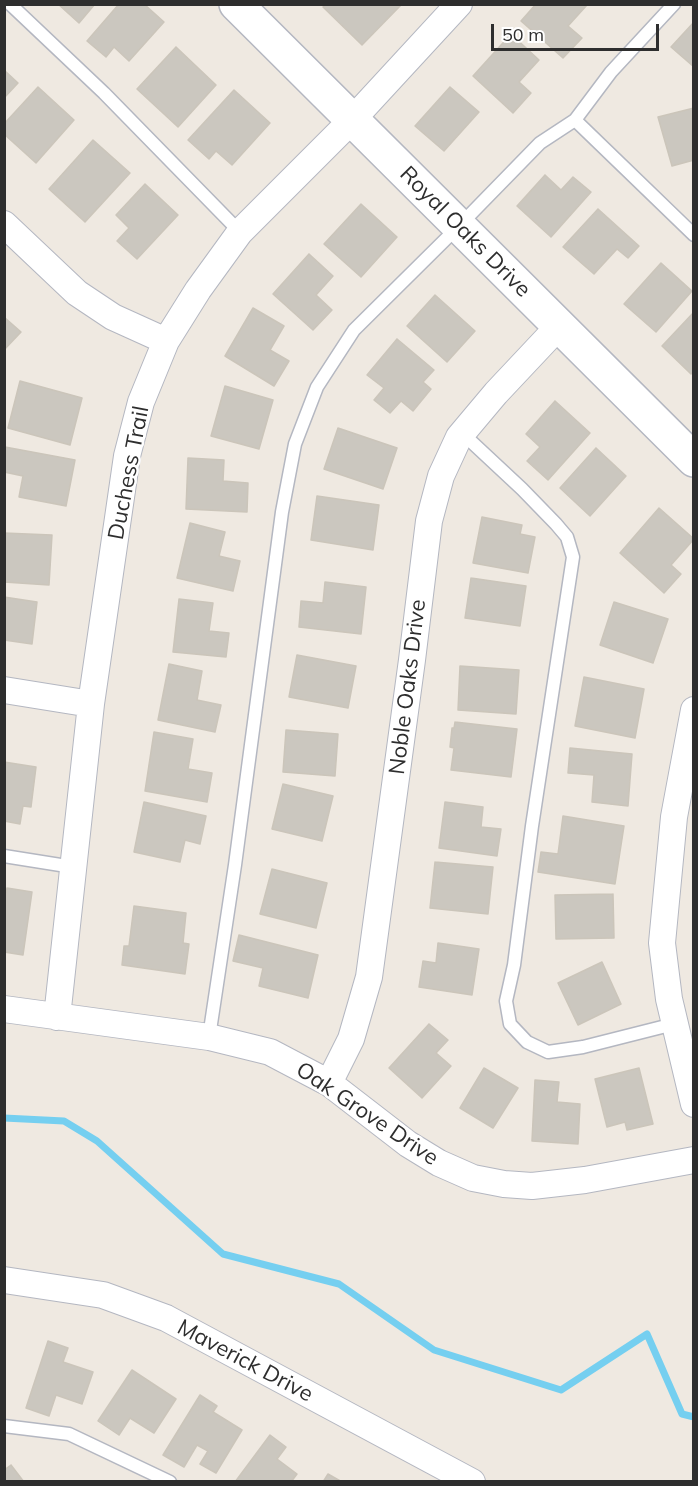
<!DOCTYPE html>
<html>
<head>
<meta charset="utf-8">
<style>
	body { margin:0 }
	#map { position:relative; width:698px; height:1486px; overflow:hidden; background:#efe9e1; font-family:Mulish,sans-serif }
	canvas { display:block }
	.frame { position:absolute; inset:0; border:6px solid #2e2e2e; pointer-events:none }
	.scale { position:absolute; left:491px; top:24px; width:168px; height:27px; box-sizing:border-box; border:3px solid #2e2e2e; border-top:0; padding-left:8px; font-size:18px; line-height:21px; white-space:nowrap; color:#2e2e2e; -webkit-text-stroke:4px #fff; paint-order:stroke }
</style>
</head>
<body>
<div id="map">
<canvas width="698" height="1486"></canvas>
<div class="frame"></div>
<div class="scale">50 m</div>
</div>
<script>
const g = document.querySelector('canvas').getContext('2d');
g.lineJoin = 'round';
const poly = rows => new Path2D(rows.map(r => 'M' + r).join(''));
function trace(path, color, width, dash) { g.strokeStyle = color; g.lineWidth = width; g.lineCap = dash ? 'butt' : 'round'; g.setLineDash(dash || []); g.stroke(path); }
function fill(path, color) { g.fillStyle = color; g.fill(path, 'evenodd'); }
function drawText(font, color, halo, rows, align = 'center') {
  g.font = font + ' Mulish,sans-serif'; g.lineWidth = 5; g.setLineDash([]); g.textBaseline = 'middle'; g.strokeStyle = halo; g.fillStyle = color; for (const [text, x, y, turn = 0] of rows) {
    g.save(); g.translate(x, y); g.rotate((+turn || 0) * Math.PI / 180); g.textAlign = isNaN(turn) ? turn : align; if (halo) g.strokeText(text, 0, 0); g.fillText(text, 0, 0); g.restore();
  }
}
trace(poly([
	[4,1118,64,1121,97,1141,223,1254,339,1284,434,1350,561,1390,647,1334,682,1414,694,1417]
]), '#75cff0', 7);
const building = poly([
	[58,4,95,4,79,23,58,4],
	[119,4,144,4,164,22,129,61,114,47,106,57,87,41,119,4],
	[326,4,402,4,362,45,323,7,326,4],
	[536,4,587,5,568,26,582,38,563,58,521,21,536,4],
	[694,22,694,67,671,47,694,22],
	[511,34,539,60,519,82,531,93,513,113,473,76,511,34],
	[176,47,216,85,178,127,137,89,176,47],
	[4,70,18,83,4,98,4,70],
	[38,87,74,120,36,163,4,134,4,124,38,87],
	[450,87,479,112,444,151,415,126,450,87],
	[234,90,270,123,232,165,216,151,209,159,188,140,234,90],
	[694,108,694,160,672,166,658,117,694,108],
	[93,140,130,173,85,222,49,189,93,140],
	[545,175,561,190,573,177,591,192,551,237,517,206,545,175],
	[145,184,178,215,137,259,117,241,129,228,116,215,145,184],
	[361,204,397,237,361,277,324,244,361,204],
	[598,209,639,246,628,258,617,249,594,274,563,247,598,209],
	[309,254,333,276,316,295,332,310,313,330,273,294,309,254],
	[661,263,692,291,656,332,624,304,661,263],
	[435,295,475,331,447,362,407,326,435,295],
	[253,308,284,326,270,350,289,361,274,386,225,356,253,308],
	[694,312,694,371,691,374,662,346,694,312],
	[4,317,21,332,4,350,4,317],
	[397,339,434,370,423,382,431,389,413,411,401,401,390,413,374,400,384,388,367,375,397,339],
	[20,381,82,398,70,445,8,428,20,381],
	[225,386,273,400,259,449,211,436,225,386],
	[555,401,590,433,548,480,527,461,540,447,526,434,555,401],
	[338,428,397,448,383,489,324,469,338,428],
	[5,447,75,460,66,506,19,497,23,476,4,472,5,447],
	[596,448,626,476,590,516,560,488,596,448],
	[188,458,224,460,223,481,248,483,247,512,186,509,188,458],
	[317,496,379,505,373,550,311,540,317,496],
	[659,508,694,539,671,565,681,574,664,593,620,553,659,508],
	[482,517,522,525,520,534,535,537,528,573,473,563,482,517],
	[190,523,225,532,219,556,240,561,233,591,177,578,190,523],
	[4,533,52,535,49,585,4,582,4,533],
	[471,578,526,586,520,626,465,618,471,578],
	[325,582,366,587,361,634,299,627,301,601,323,603,325,582],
	[4,597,37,602,32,644,4,640,4,597],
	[179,599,213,603,209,631,229,633,226,657,173,652,179,599],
	[614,602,668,619,653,663,600,645,614,602],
	[297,655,356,666,348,708,289,697,297,655],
	[169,664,202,671,197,700,221,705,215,732,158,720,169,664],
	[460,666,519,670,516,714,458,710,460,666],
	[584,677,644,689,635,738,575,726,584,677],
	[455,722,517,729,511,777,451,770,454,748,450,747,452,728,454,728,455,722],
	[286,730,338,734,335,776,283,772,286,730],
	[154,732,193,739,188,769,212,773,207,802,145,791,154,732],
	[570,748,632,754,628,806,592,802,594,775,568,773,570,748],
	[4,762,36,767,31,807,23,806,20,824,4,821,4,762],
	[283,784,333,796,322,841,272,829,283,784],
	[144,802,206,816,200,844,185,840,180,862,134,852,144,802],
	[445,802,483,807,481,827,501,829,497,856,439,848,445,802],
	[563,816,624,826,615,884,538,872,541,852,558,854,563,816],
	[435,862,493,867,488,914,430,908,435,862],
	[272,869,327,883,316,928,260,914,272,869],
	[7,888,32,892,23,955,4,952,4,901,7,888],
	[613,894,614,938,556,939,555,895,613,894],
	[134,906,186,913,183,943,189,944,185,974,122,965,124,946,129,946,134,906],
	[239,935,318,955,308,998,259,986,263,968,233,961,239,935],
	[438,943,479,949,472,995,419,987,423,961,436,963,438,943],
	[602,962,621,1004,578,1025,558,983,602,962],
	[429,1024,448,1040,436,1053,451,1066,422,1098,389,1068,429,1024],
	[484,1068,518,1088,493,1128,460,1108,484,1068],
	[639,1068,653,1124,627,1130,625,1122,607,1127,595,1079,639,1068],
	[535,1080,559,1082,557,1102,580,1104,578,1144,532,1141,535,1080],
	[48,1341,68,1348,63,1362,93,1372,82,1404,56,1395,49,1416,26,1408,48,1341],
	[132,1370,176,1399,154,1433,130,1418,119,1435,98,1421,132,1370],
	[200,1395,217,1406,213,1412,242,1430,216,1473,200,1464,208,1451,197,1445,184,1467,163,1455,200,1395],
	[270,1435,286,1447,277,1459,297,1474,291,1482,235,1482,270,1435],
	[11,1465,24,1482,4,1482,4,1470,11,1465],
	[328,1474,342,1482,323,1482,328,1474]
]);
fill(building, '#cbc7bf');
trace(building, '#cbc5ba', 1.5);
const lane = poly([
	[10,4,104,93,240,232],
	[575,120,611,72,674,4],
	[462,433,522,489,556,524,567,537,573,557,532,826,514,965,506,1001,510,1024,527,1042,548,1052,583,1047,674,1024],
	[4,856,73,867],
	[209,1037,235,865,282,512,295,444,317,387,354,330,459,226,540,143,575,120,694,235],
	[4,1426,69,1434,170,1482]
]);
const street = poly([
	[4,224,77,293,113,317,166,341],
	[4,690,91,704],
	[694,710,674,817,662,943,669,999,694,1104],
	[4,1009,209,1037,270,1052,329,1083,408,1144,439,1163,473,1178,504,1184,532,1186,585,1180,694,1160],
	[57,1017,91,704,127,456,141,402,166,341,198,290,240,232,352,120,459,4],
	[329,1083,351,1039,369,977,412,660,429,521,441,476,459,437,496,393,559,326],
	[4,1280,103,1295,166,1318,472,1482]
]);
const secondary = poly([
	[236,4,694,460]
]);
trace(lane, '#b4b7c1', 15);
trace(street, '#b4b7c1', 28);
trace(secondary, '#b4b7c1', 36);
trace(lane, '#fff', 12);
trace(street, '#fff', 26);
trace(secondary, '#fff', 33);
drawText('22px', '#2e2e2e', '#fff', [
	["Royal Oaks Drive",465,232,45],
	["Duchess Trail",129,473,-79],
	["Noble Oaks Drive",408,687,-83],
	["Oak Grove Drive",367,1114,34],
	["Maverick Drive",245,1361,28]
]);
</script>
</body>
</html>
